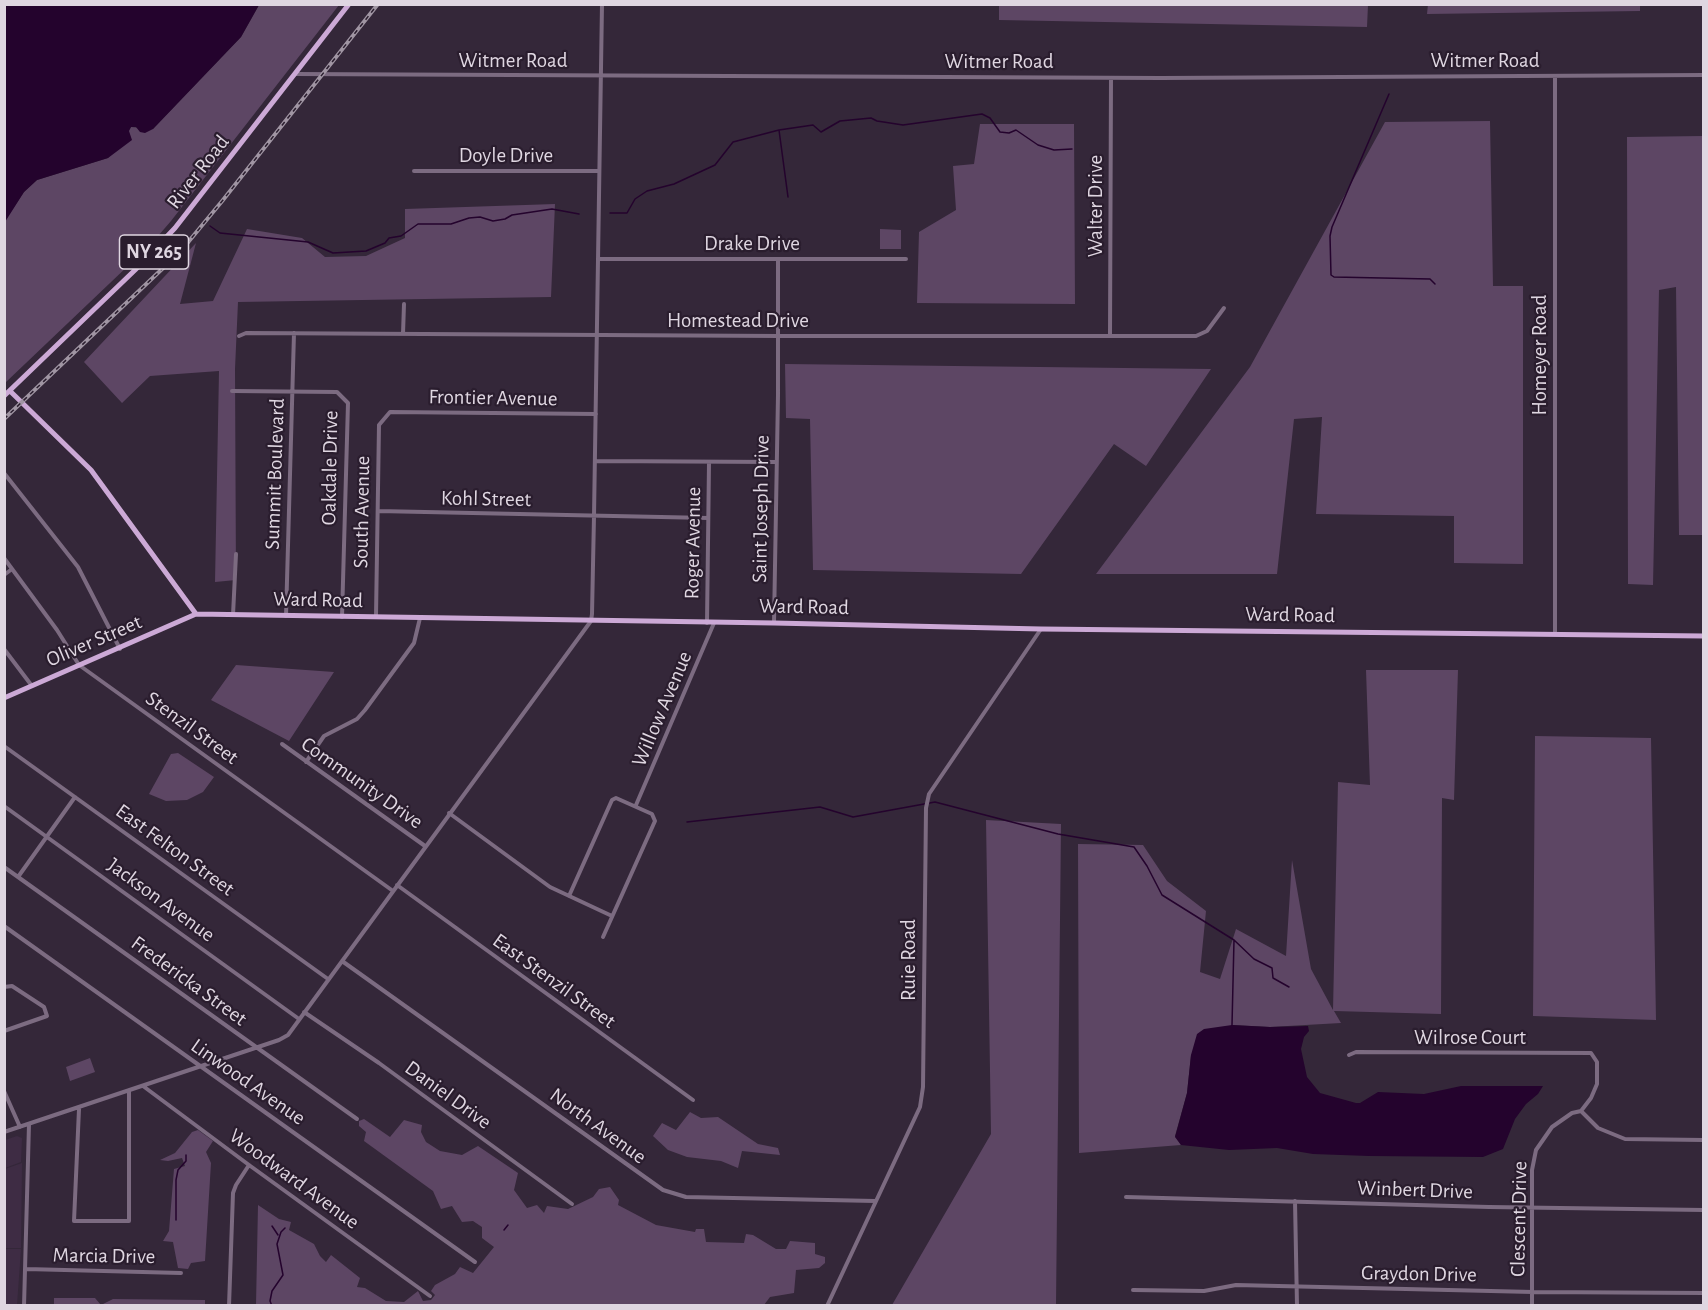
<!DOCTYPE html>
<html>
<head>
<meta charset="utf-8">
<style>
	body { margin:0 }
	#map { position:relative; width:1708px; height:1310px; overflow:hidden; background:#342739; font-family:"Alegreya Sans",sans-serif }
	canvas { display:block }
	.frame { position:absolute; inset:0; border:6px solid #dfd6e1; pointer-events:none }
</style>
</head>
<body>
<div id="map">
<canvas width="1708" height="1310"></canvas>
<div class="frame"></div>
</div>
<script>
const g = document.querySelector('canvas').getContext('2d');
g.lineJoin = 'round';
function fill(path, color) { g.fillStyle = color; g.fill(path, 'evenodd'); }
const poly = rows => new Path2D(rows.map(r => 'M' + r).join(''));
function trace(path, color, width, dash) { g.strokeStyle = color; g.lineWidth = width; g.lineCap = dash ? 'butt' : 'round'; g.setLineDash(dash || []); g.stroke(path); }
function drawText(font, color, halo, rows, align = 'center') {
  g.font = font + ' "Alegreya Sans",sans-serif'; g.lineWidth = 4.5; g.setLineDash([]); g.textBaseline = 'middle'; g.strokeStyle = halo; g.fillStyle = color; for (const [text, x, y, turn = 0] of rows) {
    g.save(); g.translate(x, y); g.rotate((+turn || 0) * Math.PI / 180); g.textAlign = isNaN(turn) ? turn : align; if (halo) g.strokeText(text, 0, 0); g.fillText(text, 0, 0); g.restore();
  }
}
fill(poly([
	[17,1136,22,1138,21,1162,5,1168,5,1140],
	[22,1163,21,1248,5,1248,5,1169],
	[5,1249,21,1249,17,1305,5,1305]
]), '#3e2c44');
fill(poly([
	[1428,4,1640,4,1640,11,1427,14],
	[259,5,339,5,171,221,152,243,5,383,4,222,24,192,37,180,108,158,131,127,153,129,241,37],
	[999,5,1368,4,1368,5,1367,27,999,20],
	[1490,121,1493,286,1523,286,1523,564,1454,563,1454,516,1316,514,1322,417,1294,419,1277,574,1096,574,1250,367,1385,122],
	[980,124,1074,124,1075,304,917,303,919,232,956,210,953,166,974,164],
	[1703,136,1703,535,1679,535,1676,287,1659,290,1653,585,1628,584,1627,137],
	[555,204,551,297,238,302,235,369,236,580,215,582,219,371,150,376,122,403,84,362,196,243,180,304,213,301,247,229,302,238,325,257,366,256,405,238,405,209],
	[880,229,901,230,901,249,880,249],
	[785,364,1211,369,1146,466,1114,444,1021,574,813,570,810,419,786,418],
	[236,665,334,672,289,741,211,700],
	[1366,670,1458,670,1454,800,1442,798,1441,1014,1334,1011,1341,1023,1270,1027,1232,1025,1191,1055,1187,1093,1175,1136,1181,1145,1079,1153,1078,844,1143,845,1167,881,1206,911,1200,972,1220,979,1236,929,1286,956,1292,860,1311,969,1333,1010,1338,782,1370,785],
	[1535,736,1651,738,1656,1020,1533,1016],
	[178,753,214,777,203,792,187,800,166,801,149,794,171,754],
	[986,820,1061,824,1056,1305,892,1305,991,1134],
	[90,1058,95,1072,70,1081,66,1067],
	[690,1112,701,1118,718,1117,758,1144,778,1148,780,1155,742,1151,738,1168,721,1161,687,1157,668,1150,653,1136,662,1123,676,1130],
	[364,1119,390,1137,404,1120,422,1125,421,1132,426,1142,440,1151,462,1155,478,1146,518,1173,514,1190,527,1208,537,1205,544,1213,547,1206,568,1209,593,1197,599,1189,610,1187,619,1200,618,1205,656,1225,695,1232,696,1229,704,1229,706,1242,744,1243,746,1234,753,1235,776,1249,786,1249,790,1241,815,1243,815,1254,825,1257,825,1263,819,1268,796,1270,794,1293,770,1297,764,1305,256,1305,258,1205,279,1219,291,1222,289,1230,314,1244,320,1256,326,1262,331,1255,360,1278,357,1287,365,1288,386,1301,404,1302,418,1291,423,1301,431,1300,435,1295,431,1291,435,1285,455,1274,460,1267,473,1273,494,1247,482,1238,482,1227,473,1221,462,1222,452,1206,441,1209,433,1191,364,1141,366,1132,359,1126,359,1121],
	[198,1130,213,1141,206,1152,211,1163,205,1261,191,1263,188,1269,178,1268,173,1242,163,1241,169,1231,174,1169,185,1166,182,1158,168,1161,160,1160,175,1153,192,1132],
	[54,1298,95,1298,101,1305,113,1299,205,1300,205,1306,54,1305]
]), '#5d4664');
fill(poly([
	[5,4,259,4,259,5,241,37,153,129,145,133,140,132,136,127,131,127,129,131,132,140,108,158,37,180,24,192,5,222],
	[1232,1025,1270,1027,1308,1026,1309,1031,1304,1037,1301,1049,1307,1077,1320,1093,1356,1103,1360,1103,1378,1092,1424,1094,1461,1086,1543,1086,1538,1094,1526,1104,1515,1119,1503,1149,1483,1157,1369,1156,1313,1154,1277,1148,1229,1150,1181,1145,1175,1137,1187,1093,1191,1055,1197,1034,1204,1029]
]), '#24032d');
trace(poly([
	[1389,94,1332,227,1330,236,1331,275,1334,277,1430,279,1435,284],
	[779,130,788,197],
	[610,213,627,213,635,199,647,191,674,184,715,165,733,142,779,130,813,125,821,132,840,121,871,118,877,121,903,125,982,114,990,118,1000,132,1009,133,1016,130,1038,145,1054,150,1072,149],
	[210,226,220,233,308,242,333,253,366,251,385,243,389,238,401,236,418,224,451,224,469,218,480,217,493,221,505,219,512,215,552,209,579,214],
	[687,822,820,807,853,817,935,802,1058,834,1134,847,1147,866,1162,895,1234,940,1254,959,1272,968,1273,978,1289,987],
	[1232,1025,1234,940],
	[176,1220,176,1180,178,1170,186,1161,186,1155],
	[272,1226,278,1235],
	[504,1230,508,1225],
	[272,1306,270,1301,272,1291,283,1275,277,1244,281,1232,285,1228]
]), '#24032d', 1.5);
trace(poly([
	[295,74,1161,78,1704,75],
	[414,171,599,171],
	[598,259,906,259],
	[403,334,404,304],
	[1110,335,1111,78],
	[239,336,246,333,779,336,1196,336,1207,331,1224,308],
	[232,391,337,392,348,403,342,617],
	[595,461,776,462],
	[4,473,78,567,120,649],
	[378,511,708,518],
	[4,558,57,630,79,665,393,891],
	[4,575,12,569],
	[233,615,236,554],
	[286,616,294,333],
	[376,616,379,425,390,412,596,414],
	[707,623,709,463],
	[774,623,778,395,778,259],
	[1555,634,1555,76],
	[4,649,32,686],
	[282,744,425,846],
	[4,746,328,979],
	[306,762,324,736,357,719,365,710,414,643,420,618],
	[636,805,714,623],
	[4,806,299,1019],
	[449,813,550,887,612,916],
	[4,867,357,1119],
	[18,877,75,797],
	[397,885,693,1100],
	[569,896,612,800,616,798,652,814,655,821,603,937],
	[4,926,475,1262],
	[342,961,663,1190,686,1197,875,1201],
	[4,987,12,986,44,1007,47,1016,4,1031],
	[304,1012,379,1063,572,1204],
	[1349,1055,1356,1052,1591,1053,1597,1062,1597,1084,1591,1098,1581,1111,1572,1113,1552,1127,1536,1150,1532,1170,1532,1306],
	[143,1086,249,1165,430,1296],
	[4,1091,20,1127],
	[79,1109,74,1221,129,1221,129,1090],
	[1581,1111,1598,1128,1625,1139,1704,1140],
	[4,1132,279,1040,288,1035,591,621,592,614,594,516,602,4],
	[1126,1197,1489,1207,1704,1210],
	[1295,1201,1297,1306],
	[26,1269,181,1273],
	[1133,1290,1204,1291,1236,1285,1533,1292,1704,1293],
	[24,1306,29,1124],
	[229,1306,233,1193,236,1185,249,1165],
	[827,1306,920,1107,923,1087,926,808,929,794,1041,629]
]), '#7c6b81', 4);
trace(poly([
	[10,391,91,470,196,614],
	[4,396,135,270,175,228,349,4],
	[4,698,196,614,774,623,1041,629,1704,636]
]), '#cca9d6', 5);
const rail = poly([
	[4,419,180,252,223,200,378,4]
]);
trace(rail, '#a095a3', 4);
trace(rail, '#2a1d2e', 1.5, [4.5]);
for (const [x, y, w] of [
	[154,252,69]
]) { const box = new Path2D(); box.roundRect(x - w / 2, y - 17, w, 34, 4.5); g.fillStyle = '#2a1d2e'; g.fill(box); trace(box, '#dfd6e1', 1.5); }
drawText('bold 20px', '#dfd6e1', null, [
	["NY 265",154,252]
]);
drawText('21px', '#dfd6e1', '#2a1d2e', [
	["Witmer Road",513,61],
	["Witmer Road",1485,61],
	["Witmer Road",999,62],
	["Doyle Drive",506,156],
	["River Road",198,172,-52],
	["Walter Drive",1096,206,-90],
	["Drake Drive",752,244],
	["Homestead Drive",738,321],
	["Homeyer Road",1540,355,-90],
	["Frontier Avenue",493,398,1],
	["Oakdale Drive",330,468,-89],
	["Summit Boulevard",275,474,-88],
	["Kohl Street",486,499,1],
	["Saint Joseph Drive",761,509,-89],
	["South Avenue",362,512,-89],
	["Roger Avenue",693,543,-89],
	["Ward Road",318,600,1],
	["Ward Road",804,607,1],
	["Ward Road",1290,615,1],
	["Oliver Street",94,641,-23],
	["Willow Avenue",662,709,-67],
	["Stenzil Street",192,728,36],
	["Community Drive",362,783,35],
	["East Felton Street",175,850,36],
	["Jackson Avenue",161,900,36],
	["Ruie Road",909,960,-90],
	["Fredericka Street",189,981,36],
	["East Stenzil Street",554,981,36],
	["Wilrose Court",1470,1038],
	["Linwood Avenue",248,1082,35],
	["Daniel Drive",448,1095,36],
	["North Avenue",598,1126,36],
	["Woodward Avenue",294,1179,36],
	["Winbert Drive",1415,1190,2],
	["Clescent Drive",1519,1219,-89],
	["Marcia Drive",104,1256,1],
	["Graydon Drive",1419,1274,1]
]);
</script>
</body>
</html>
